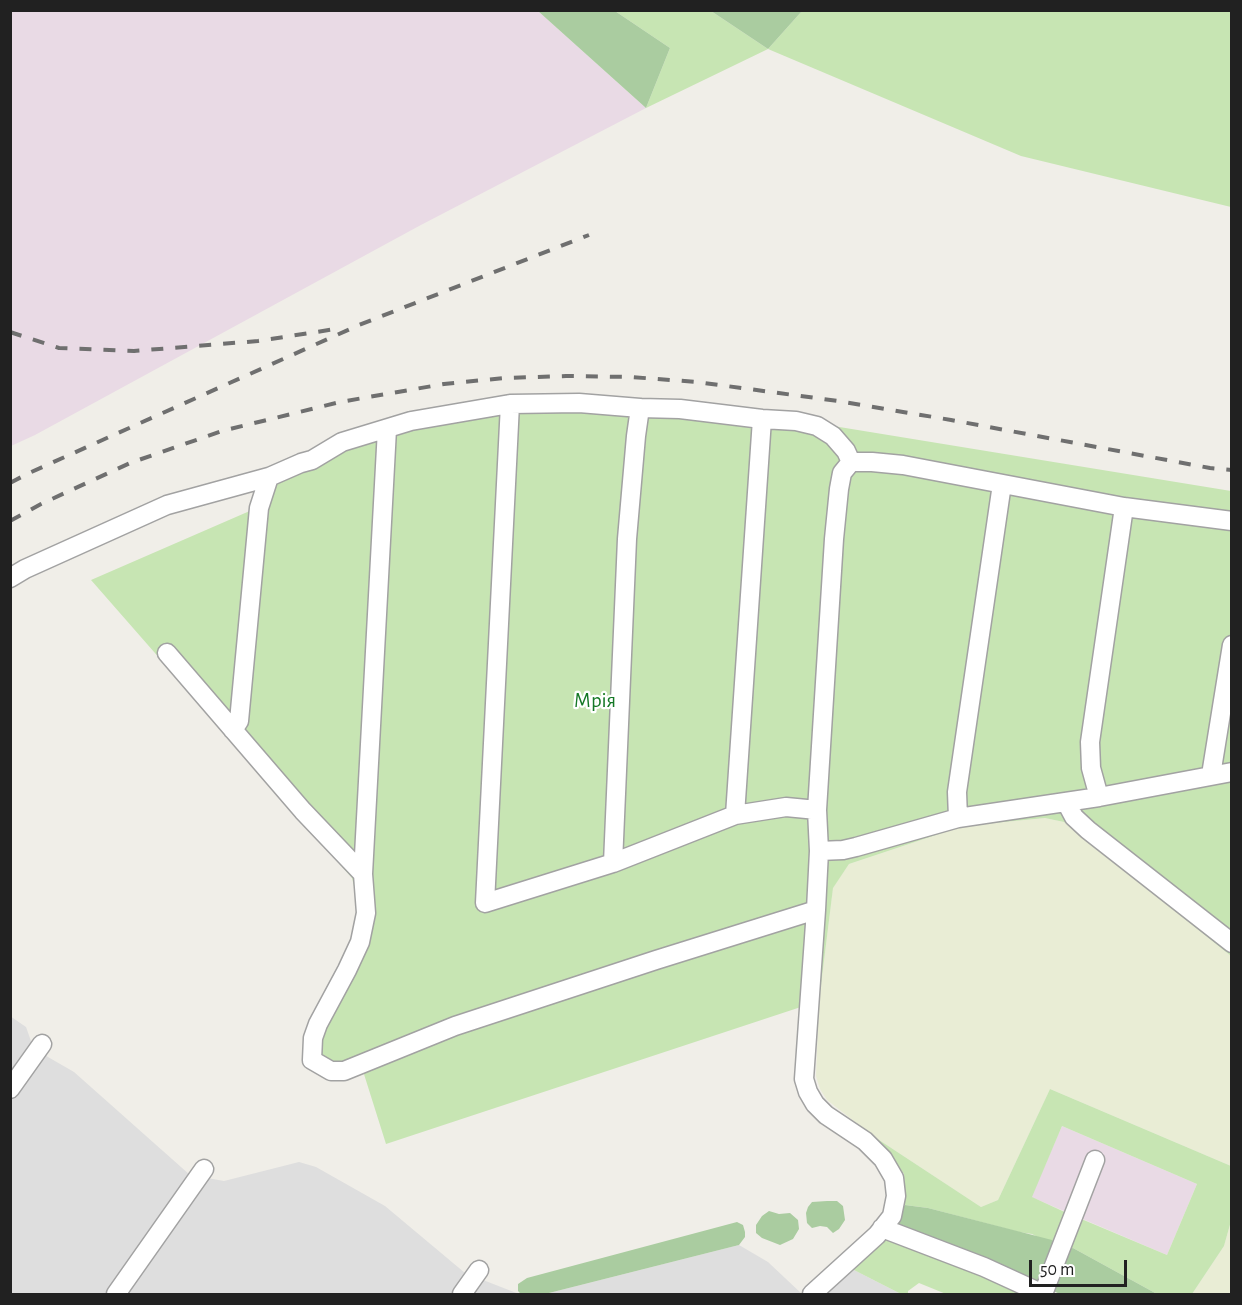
<!DOCTYPE html>
<html>
<head>
<meta charset="utf-8">
<style>
	body { margin:0 }
	#map { position:relative; width:1242px; height:1305px; overflow:hidden; background:#f0eee8; font-family:"Alegreya Sans",sans-serif }
	canvas { display:block }
	.frame { position:absolute; inset:0; border:12px solid #212121; pointer-events:none }
	.scale { position:absolute; left:1029px; top:1260px; width:98px; height:27px; box-sizing:border-box; border:3px solid #212121; border-top:0; padding-left:8px; font-size:18px; line-height:21px; white-space:nowrap; color:#212121; -webkit-text-stroke:4px #fff; paint-order:stroke }
</style>
</head>
<body>
<div id="map">
<canvas width="1242" height="1305"></canvas>
<div class="frame"></div>
<div class="scale">50 m</div>
</div>
<script>
const g = document.querySelector('canvas').getContext('2d');
g.lineJoin = 'round';
function fill(path, color) { g.fillStyle = color; g.fill(path, 'evenodd'); }
const poly = rows => new Path2D(rows.map(r => 'M' + r).join(''));
function trace(path, color, width, dash) { g.strokeStyle = color; g.lineWidth = width; g.lineCap = dash ? 'butt' : 'round'; g.setLineDash(dash || []); g.stroke(path); }
function drawText(font, color, halo, rows, align = 'center') {
  g.font = font + ' "Alegreya Sans",sans-serif'; g.lineWidth = 4.5; g.setLineDash([]); g.textBaseline = 'middle'; g.strokeStyle = halo; g.fillStyle = color; for (const [text, x, y, turn = 0] of rows) {
    g.save(); g.translate(x, y); g.rotate((+turn || 0) * Math.PI / 180); g.textAlign = isNaN(turn) ? turn : align; if (halo) g.strokeText(text, 0, 0); g.fillText(text, 0, 0); g.restore();
  }
}
fill(poly([
	[10,1016,26,1027,32,1044,48,1057,74,1072,190,1175,224,1181,299,1162,316,1167,385,1206,465,1273,519,1294,11,1294],
	[739,1245,768,1262,802,1294,545,1294],
	[852,1269,901,1294,822,1294]
]), '#dedede');
fill(poly([
	[11,10,538,11,646,108,419,226,35,435,11,446],
	[1062,1126,1197,1184,1167,1255,1031,1197]
]), '#e9dae5');
fill(poly([
	[1045,818,1064,822,1231,956,1231,1166,1050,1089,998,1200,981,1207,873,1136,827,1100,820,1089,816,1076,819,1001,833,887,849,864,963,826],
	[1231,1221,1231,1294,1192,1294,1224,1246]
]), '#e9edd5');
fill(poly([
	[615,11,711,11,768,49,802,11,1231,11,1231,207,1021,156,768,49,646,108,670,48],
	[511,400,821,424,1231,491,1231,956,1064,822,1045,818,963,826,849,864,833,888,819,1001,386,1144,363,1071,307,1061,354,938,360,911,352,878,91,580,252,510,267,472],
	[1050,1089,1231,1166,1231,1221,1224,1246,1192,1294,1157,1294,1073,1248,1067,1249,1079,1218,1167,1255,1197,1184,1062,1126,1032,1197,1069,1214,1057,1247,1032,1234,1019,1232,928,1208,905,1205,904,1174,890,1155,873,1136,981,1207,998,1200],
	[885,1240,912,1244,1032,1294,946,1294,919,1283,908,1291,908,1294,901,1294,852,1269]
]), '#c7e5b3');
fill(poly([
	[538,11,615,11,670,48,646,108],
	[711,11,802,11,768,49],
	[827,1201,837,1201,843,1206,845,1220,839,1229,833,1233,827,1227,820,1226,812,1228,807,1223,806,1213,808,1207,812,1202],
	[905,1205,928,1208,1052,1240,1057,1247,1041,1286,896,1228,899,1211],
	[769,1211,779,1214,790,1213,798,1220,799,1229,793,1239,780,1245,762,1238,756,1233,756,1225,762,1216],
	[737,1222,743,1225,745,1232,745,1237,739,1245,545,1294,521,1294,518,1291,518,1284,527,1278],
	[1073,1248,1157,1294,1060,1294,1051,1290,1067,1249]
]), '#aacca0');
const minor = poly([
	[510,404,485,903,613,863,735,815,786,807,817,810],
	[387,429,363,874,366,913,360,942,347,970,318,1024,313,1038,312,1060,331,1071,344,1071,455,1026,656,960,816,910],
	[10,578,25,569,167,505,269,477,301,463,312,460,342,442,411,421,510,404,579,403,640,408,680,409,762,419,796,421,817,426,833,436,846,451,851,462],
	[167,653,303,811,363,874],
	[233,730,239,721,259,508,269,477],
	[1211,775,1232,645],
	[1099,797,1091,768,1090,742,1124,507],
	[1066,802,1074,817,1088,830,1232,943],
	[735,815,762,419],
	[958,818,957,792,1002,484],
	[819,851,843,850,856,847,958,818,1099,797,1232,772],
	[613,863,627,539,636,436,640,408],
	[10,1089,42,1044],
	[882,1228,984,1267,1043,1294],
	[116,1294,204,1169],
	[462,1294,479,1270],
	[812,1294,877,1235,892,1216,896,1196,894,1178,883,1159,865,1141,826,1115,815,1104,808,1092,804,1079,816,910,819,851,817,810,834,539,839,489,842,473,851,462,872,462,903,465,1124,507,1232,521],
	[1043,1294,1095,1160]
]);
trace(minor, '#a2a2a2', 21);
trace(minor, '#fff', 18);
trace(poly([
	[10,332,59,348,134,351,258,341,342,328],
	[10,483,27,474,118,433,359,325,589,235],
	[10,521,41,504,130,463,222,431,340,402,444,384,504,378,566,376,631,377,697,382,838,401,951,420,1210,468,1232,470]
]), '#6f6f6f', 4, [12, 12]);
drawText('21px', '#157826', '#fff', [
	["Мрія",595,701]
]);
</script>
</body>
</html>
